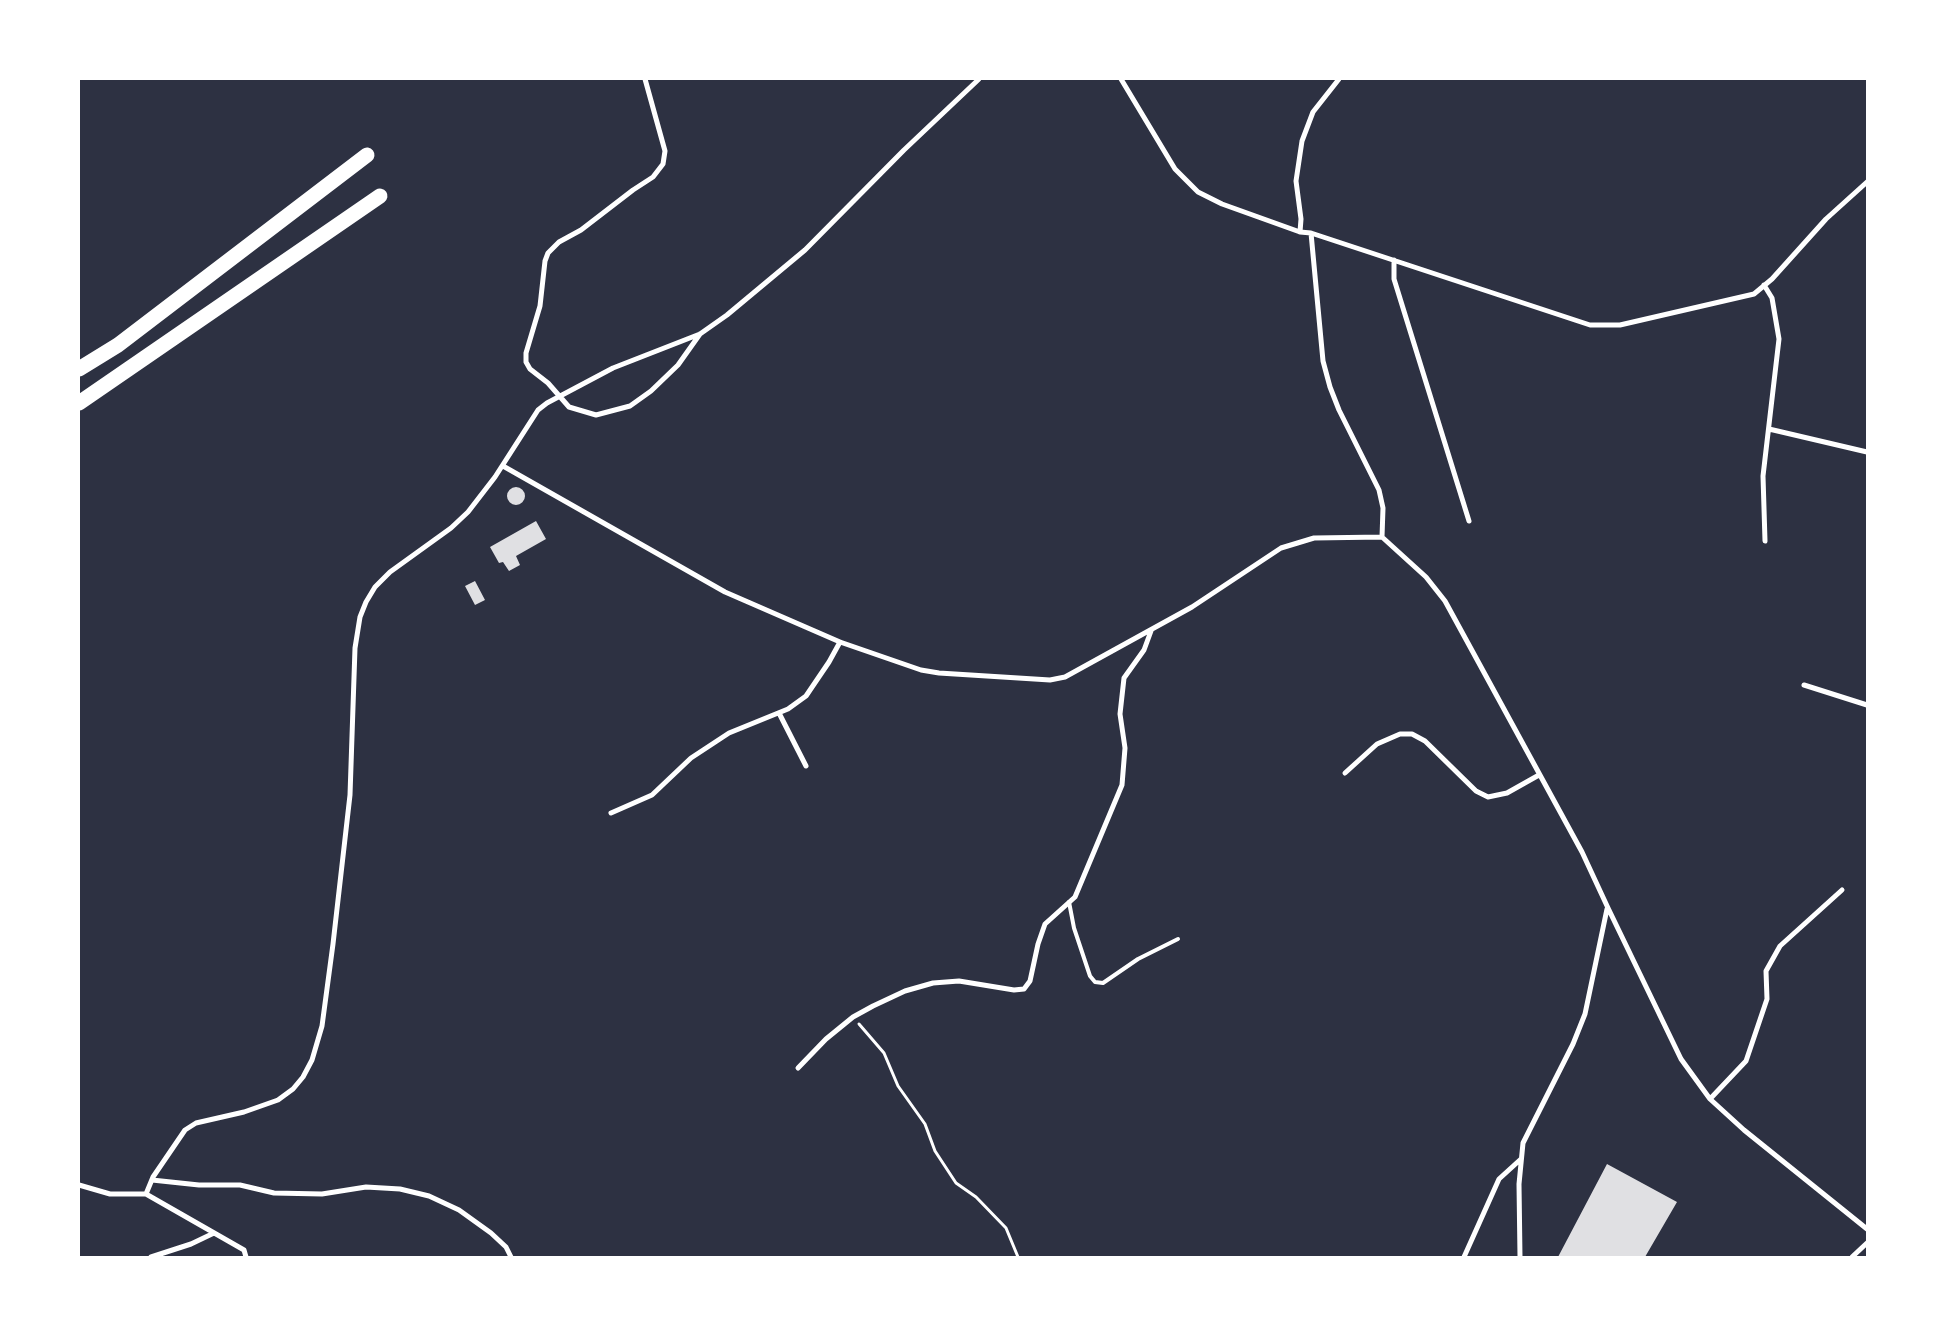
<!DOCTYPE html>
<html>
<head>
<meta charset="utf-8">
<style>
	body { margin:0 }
	#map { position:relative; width:1946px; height:1336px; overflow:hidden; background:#2d3142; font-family:"PT Sans",sans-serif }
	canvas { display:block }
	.frame { position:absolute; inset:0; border:80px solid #fff; pointer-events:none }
</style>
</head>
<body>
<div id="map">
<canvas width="1946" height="1336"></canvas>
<div class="frame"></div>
</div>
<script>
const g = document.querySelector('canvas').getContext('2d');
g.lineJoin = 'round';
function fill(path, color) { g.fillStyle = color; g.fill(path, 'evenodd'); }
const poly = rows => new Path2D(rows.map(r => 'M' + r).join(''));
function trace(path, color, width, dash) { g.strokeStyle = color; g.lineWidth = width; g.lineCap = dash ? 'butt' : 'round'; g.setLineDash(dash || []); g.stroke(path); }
fill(poly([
	'507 496a9 9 0 1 1 18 0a9 9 0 1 1-18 0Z',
	[536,521,546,539,516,556,520,565,509,571,503,562,499,563,490,547],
	[475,581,485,600,475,605,465,586],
	[1607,1164,1677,1202,1645,1257,1558,1257]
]), '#e0e0e3');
trace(poly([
	[859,1024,884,1053,898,1086,925,1124,935,1151,956,1183,976,1197,1006,1228,1018,1257]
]), '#fff', 3);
trace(poly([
	[1069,902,1074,928,1090,976,1095,982,1103,983,1138,959,1178,939]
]), '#fff', 4);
trace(poly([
	[645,79,665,151,663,164,653,177,633,190,581,230,559,242,548,253,545,261,540,306,526,353,526,362,530,369,548,383,569,407,596,415,630,406,651,391,678,365,700,334],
	[1121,79,1175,169,1198,192,1222,204,1300,232,1311,233,1590,325,1620,325,1754,294,1772,279,1826,219,1867,182],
	[1300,232,1301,219,1296,181,1302,141,1313,112,1339,79],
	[1311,233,1323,361,1330,387,1339,410,1379,490,1383,508,1382,537],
	[1394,260,1394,279,1469,521],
	[1764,285,1772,298,1779,339,1763,476,1765,541],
	[1769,429,1867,452],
	[503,466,725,592,840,642,921,670,939,673,1050,680,1065,677,1192,607,1281,548,1314,538,1382,537],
	[1382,537,1426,577,1445,601,1582,852,1608,908,1681,1059,1710,1099,1744,1130,1867,1229],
	[1804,685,1867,705],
	[779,713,806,766],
	[1345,773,1377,744,1400,734,1412,734,1425,741,1476,791,1488,797,1507,793,1539,775],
	[611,813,652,795,691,758,729,733,788,709,806,696,829,662,840,642],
	[798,1068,826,1039,853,1017,873,1006,905,991,933,983,959,981,1014,990,1024,989,1030,981,1038,944,1045,924,1075,897,1122,785,1125,748,1120,714,1124,678,1144,650,1151,631],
	[1710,1099,1746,1061,1767,999,1766,971,1780,946,1842,890],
	[152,1180,199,1185,240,1185,274,1193,322,1194,366,1187,400,1189,429,1196,459,1210,491,1233,506,1247,511,1257],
	[79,1185,110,1194,146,1194,244,1250,246,1257],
	[146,1194,153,1177,185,1130,196,1123,244,1112,278,1100,293,1089,303,1077,312,1060,322,1026,333,944,350,795,355,648,360,617,366,602,375,587,390,572,451,528,468,512,495,477,538,410,547,403,613,368,700,334,727,315,805,250,904,150,979,79],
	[151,1257,191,1244,214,1233],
	[1464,1257,1499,1179,1521,1159],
	[1520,1257,1519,1184,1523,1143,1573,1044,1585,1014,1607,909],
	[1852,1257,1867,1243]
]), '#fff', 5);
trace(poly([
	[79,369,118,345,367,155],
	[79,403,380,196]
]), '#fff', 15);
</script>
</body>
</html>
